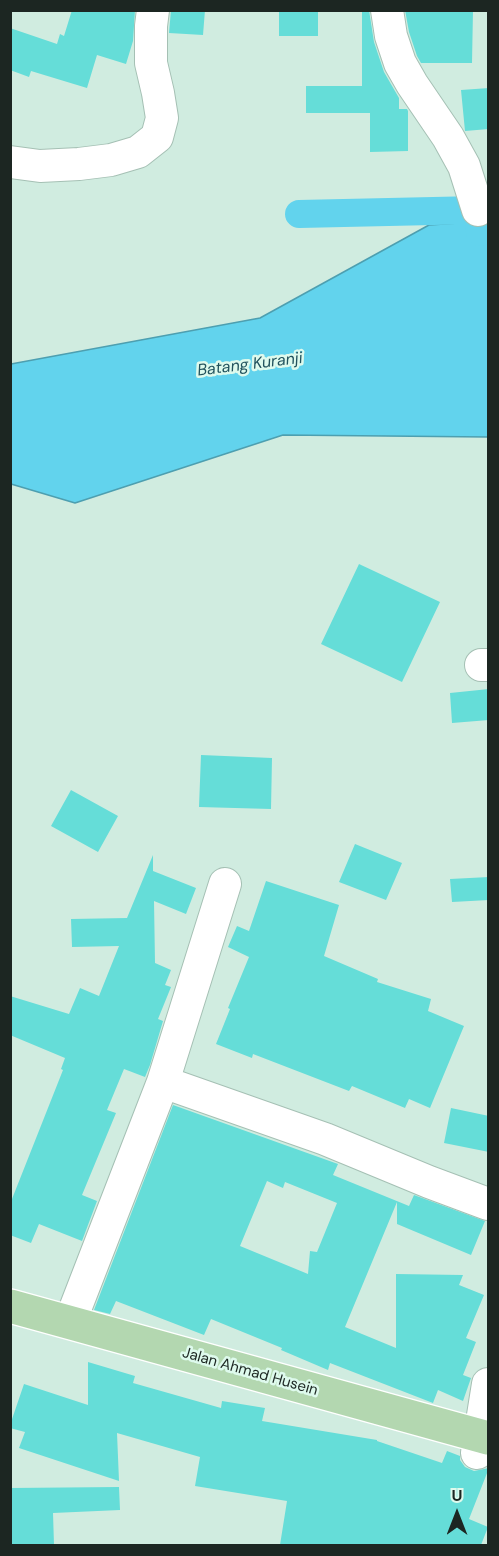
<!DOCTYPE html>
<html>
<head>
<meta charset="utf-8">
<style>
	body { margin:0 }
	#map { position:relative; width:499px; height:1556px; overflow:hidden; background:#d0ece0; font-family:"DM Sans",sans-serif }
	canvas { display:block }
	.frame { position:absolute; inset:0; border:12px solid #1c2622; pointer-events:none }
	.north { position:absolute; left:427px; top:1484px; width:60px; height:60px; -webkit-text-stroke:4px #defaed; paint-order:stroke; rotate:0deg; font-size:16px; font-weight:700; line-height:24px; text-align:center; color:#1c2622 }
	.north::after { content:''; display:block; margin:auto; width:21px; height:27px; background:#1c2622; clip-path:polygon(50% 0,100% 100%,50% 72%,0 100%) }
</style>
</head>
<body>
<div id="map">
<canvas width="499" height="1556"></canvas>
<div class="frame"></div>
<div class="north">U</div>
</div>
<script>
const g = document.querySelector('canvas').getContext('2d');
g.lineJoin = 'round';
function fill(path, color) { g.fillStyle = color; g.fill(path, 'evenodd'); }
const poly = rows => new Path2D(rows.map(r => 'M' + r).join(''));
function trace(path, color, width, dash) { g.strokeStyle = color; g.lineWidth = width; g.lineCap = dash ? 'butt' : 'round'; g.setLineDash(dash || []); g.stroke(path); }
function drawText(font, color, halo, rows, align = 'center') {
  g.font = font + ' "DM Sans",sans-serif'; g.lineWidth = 5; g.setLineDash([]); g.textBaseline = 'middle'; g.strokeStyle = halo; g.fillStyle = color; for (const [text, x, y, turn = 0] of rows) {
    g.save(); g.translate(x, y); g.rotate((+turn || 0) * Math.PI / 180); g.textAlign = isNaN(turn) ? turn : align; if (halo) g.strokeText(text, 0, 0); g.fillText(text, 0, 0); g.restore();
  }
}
const water = poly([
	[488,221,488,437,283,435,75,503,11,484,11,364,260,318,429,225,488,221]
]);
fill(water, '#62d3ed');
trace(water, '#4d9fb0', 1.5);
trace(poly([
	[299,214,478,210,480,232]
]), '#62d3ed', 28);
fill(poly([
	[72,10,135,10,133,41,126,64,97,55,87,88,31,71,29,77,10,70,10,28,57,44,60,34,64,36],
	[171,10,205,10,203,35,169,33],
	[279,10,318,10,318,36,279,36],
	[362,10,369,10,374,42,384,72,399,98,399,109,407,109,408,111,408,151,370,152,370,113,306,113,306,86,362,86],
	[405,10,473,10,472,63,421,63,417,56,409,32],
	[489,88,489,129,465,131,461,90],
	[359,564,440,602,402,682,321,644],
	[489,689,489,720,452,723,450,693],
	[201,755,272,758,271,809,199,807],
	[71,790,118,816,98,852,51,826],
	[355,844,402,863,386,900,339,882],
	[153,855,153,871,196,888,186,914,154,901,155,963,171,970,165,985,171,987,158,1019,163,1021,150,1065,145,1077,124,1069,107,1110,116,1113,82,1195,97,1201,82,1241,39,1224,31,1243,10,1235,10,1204,63,1070,61,1069,65,1058,10,1035,10,996,69,1014,80,988,99,996,119,946,72,947,71,919,127,918],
	[489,877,489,900,452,902,450,879],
	[266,881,339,905,324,956,378,979,377,982,431,999,428,1011,464,1026,430,1108,409,1099,405,1108,352,1086,349,1091,253,1054,252,1058,216,1044,230,1009,228,1008,249,957,228,947,237,926,249,931],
	[173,1105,338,1164,333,1175,409,1206,414,1195,485,1221,471,1255,397,1224,397,1202,345,1327,396,1348,396,1274,463,1275,459,1285,484,1295,466,1338,476,1342,463,1375,471,1378,463,1401,438,1390,433,1403,330,1363,328,1370,281,1350,282,1348,211,1319,204,1335,116,1301,110,1314,94,1310],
	[267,1181,283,1188,285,1182,337,1203,317,1252,310,1251,308,1274,240,1246],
	[451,1108,489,1116,489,1152,444,1143],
	[88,1362,135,1376,133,1383,221,1408,222,1401,265,1408,262,1421,377,1440,377,1441,442,1463,447,1451,460,1456,460,1460,465,1467,474,1471,489,1468,469,1519,488,1527,481,1545,280,1545,287,1501,195,1486,200,1457,117,1433,119,1481,19,1448,25,1432,10,1428,10,1425,24,1384,88,1405],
	[119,1487,120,1510,53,1513,54,1545,10,1545,10,1488]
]), '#65ddd8');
const minor = poly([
	[387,10,391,36,400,63,412,84,448,137,464,166,478,210],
	[10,162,40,166,79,164,111,160,138,152,157,137,162,118,158,93,151,63,151,26,153,10],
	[481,665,488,665],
	[163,1082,325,1139,429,1182,488,1204],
	[70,1322,163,1082,225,884],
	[477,1453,488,1384]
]);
const major = poly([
	[10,1306,488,1438]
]);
trace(minor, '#a5c0b4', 34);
trace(major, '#fff', 36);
trace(minor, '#fff', 32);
trace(major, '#b3d7b0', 33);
drawText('15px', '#1c2622', '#defaed', [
	["Jalan Ahmad Husein",250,1372,16]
]);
drawText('italic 16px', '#21525d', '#defaed', [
	["Batang Kuranji",250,365,-7]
]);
</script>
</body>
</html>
